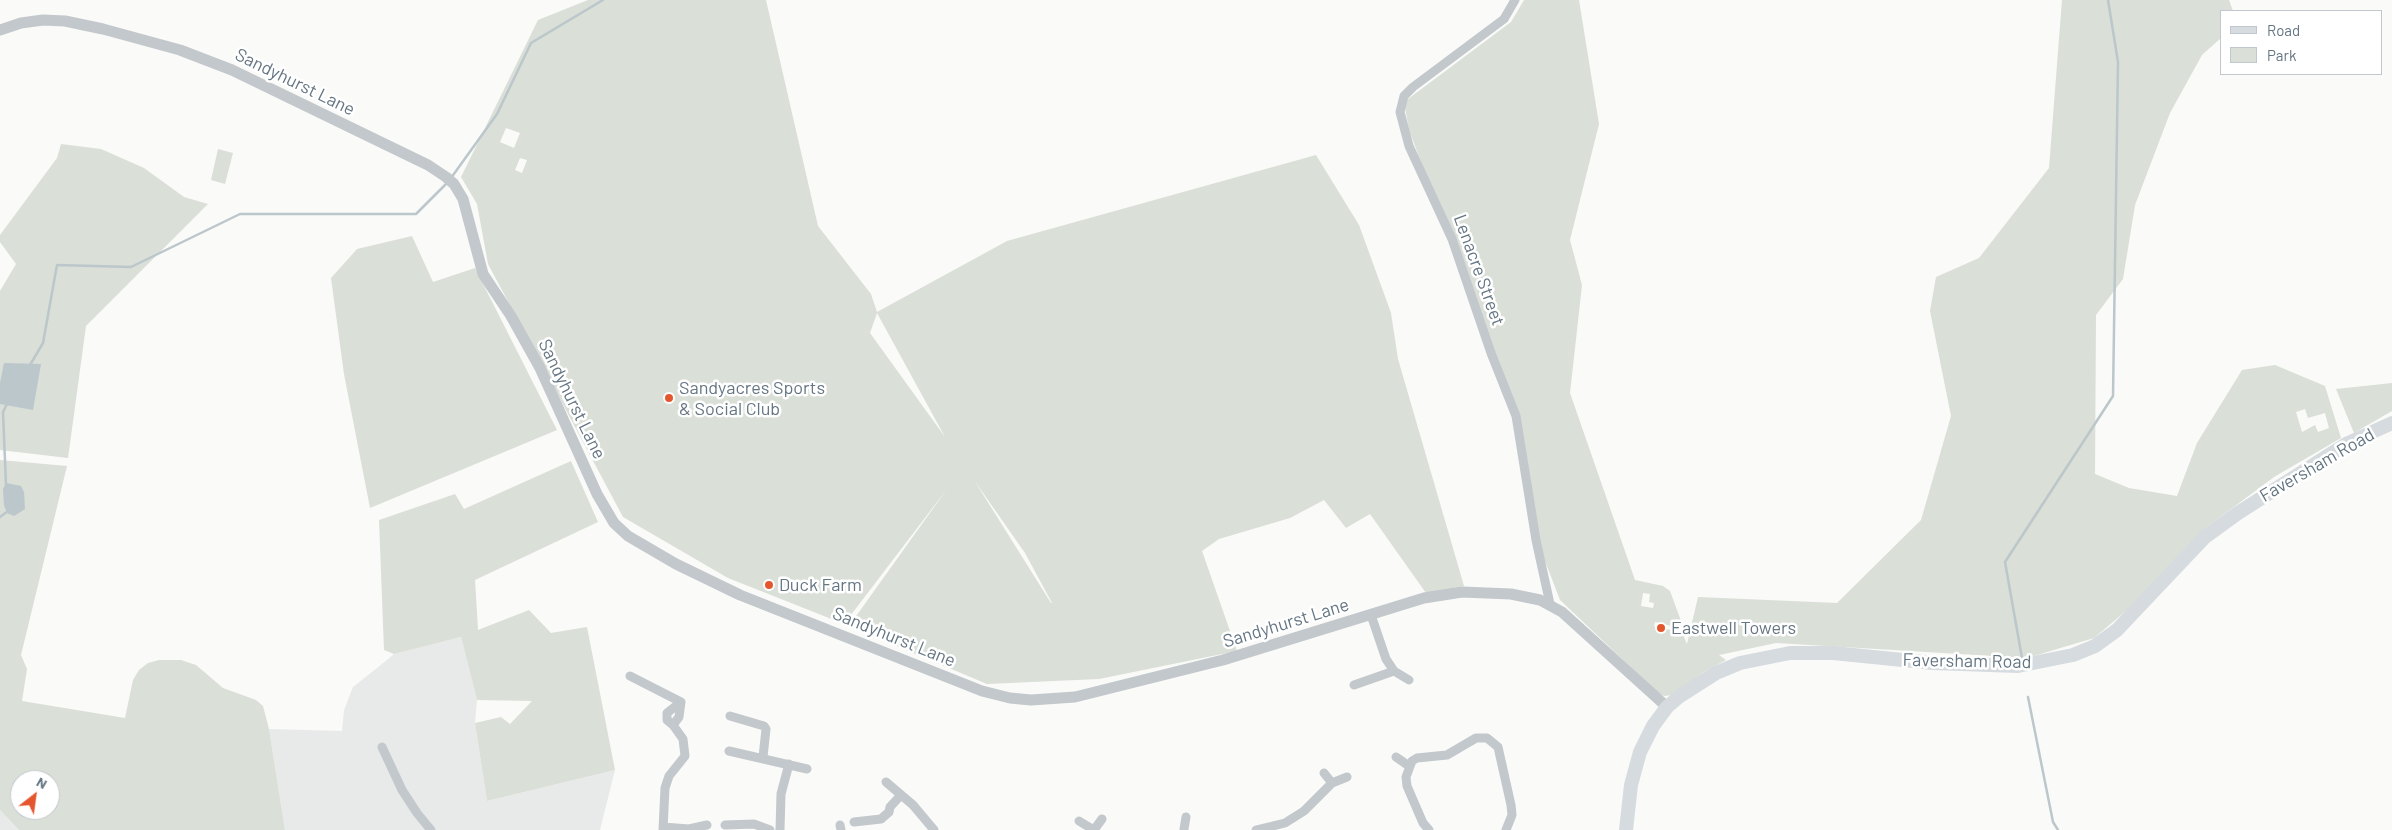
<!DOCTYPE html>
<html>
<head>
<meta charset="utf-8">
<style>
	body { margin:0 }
	#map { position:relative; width:2392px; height:830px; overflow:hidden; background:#fafaf8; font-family:Barlow,sans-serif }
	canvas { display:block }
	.legend { position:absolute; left:2220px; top:10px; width:162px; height:65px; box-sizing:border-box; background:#fff; border:1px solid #c1c8cd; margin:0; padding:6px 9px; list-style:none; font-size:15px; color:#657683 }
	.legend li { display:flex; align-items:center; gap:10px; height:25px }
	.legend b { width:25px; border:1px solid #c1c8cd }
	.north { position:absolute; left:10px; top:770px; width:50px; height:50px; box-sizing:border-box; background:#fff; border:1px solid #c1c8cd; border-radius:50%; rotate:30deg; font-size:14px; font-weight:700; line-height:20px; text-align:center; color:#657683 }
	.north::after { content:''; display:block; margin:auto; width:18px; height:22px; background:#e4572e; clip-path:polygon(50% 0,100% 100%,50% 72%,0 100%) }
</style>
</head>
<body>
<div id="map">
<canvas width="2392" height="830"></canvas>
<ul class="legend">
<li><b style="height:6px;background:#d6dbdf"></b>Road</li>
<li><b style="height:14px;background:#dadfd7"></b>Park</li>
</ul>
<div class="north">N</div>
</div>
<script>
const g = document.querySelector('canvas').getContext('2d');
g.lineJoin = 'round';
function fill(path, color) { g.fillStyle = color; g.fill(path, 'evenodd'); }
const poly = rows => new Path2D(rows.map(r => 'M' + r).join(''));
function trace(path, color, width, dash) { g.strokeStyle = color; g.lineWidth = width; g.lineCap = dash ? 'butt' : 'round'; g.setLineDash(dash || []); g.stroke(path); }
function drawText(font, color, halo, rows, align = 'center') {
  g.font = font + ' Barlow,sans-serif'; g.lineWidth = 5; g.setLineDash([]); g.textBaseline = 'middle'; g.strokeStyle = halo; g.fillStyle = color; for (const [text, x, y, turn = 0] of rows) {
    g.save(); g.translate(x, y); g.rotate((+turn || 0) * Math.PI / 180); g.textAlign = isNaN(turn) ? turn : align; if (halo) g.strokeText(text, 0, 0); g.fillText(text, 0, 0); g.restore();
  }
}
fill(poly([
	[461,637,477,700,475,723,487,801,615,770,600,830,285,830,269,729,342,731,344,710,353,687,377,668,394,654],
	[0,810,19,830,0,830]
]), '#e8e9e9');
fill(poly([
	[588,0,766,0,818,226,871,294,877,312,1007,241,1316,155,1359,225,1391,313,1398,359,1464,586,1426,593,1370,514,1346,528,1324,500,1290,518,1219,539,1202,551,1237,651,1099,679,987,684,849,626,947,489,844,624,728,578,623,517,488,264,477,204,461,177,538,20],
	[506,128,520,133,514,148,500,142],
	[520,158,527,160,522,173,515,170],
	[877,313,945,437,870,333],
	[974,480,1025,553,1052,603,1051,603],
	[1524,0,1579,0,1599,124,1570,240,1582,285,1570,393,1635,580,1663,586,1670,591,1684,629,1655,622,1654,626,1657,628,1657,632,1665,633,1666,629,1678,631,1683,635,1687,644,1698,597,1837,603,1921,520,1951,416,1930,311,1936,277,1979,258,2049,168,2062,0,2229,0,2233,11,2221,11,2221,38,2202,55,2170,113,2135,205,2123,279,2096,315,2095,474,2129,488,2177,496,2197,443,2242,370,2275,365,2325,386,2341,438,2274,477,2207,527,2140,599,2094,638,2027,658,1776,643,1719,655,1726,660,1704,672,1673,695,1664,696,1658,693,1560,600,1540,548,1519,414,1492,351,1409,130,1404,102,1511,22],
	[2305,409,2308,418,2325,413,2329,428,2318,432,2315,425,2302,432,2296,412],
	[1643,593,1650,594,1649,602,1654,603,1653,608,1641,606],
	[61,144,101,149,144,168,184,197,208,204,86,326,68,458,0,450,0,291,16,264,0,242,0,235,57,158],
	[218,149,233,153,225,184,211,180],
	[412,236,433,282,475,268,557,430,370,508,344,374,331,278,357,249],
	[2392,383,2392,411,2354,433,2336,389],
	[0,460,67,466,21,655,27,669,22,701,125,718,133,680,139,670,148,663,159,660,181,660,196,665,223,688,256,700,263,706,269,729,285,830,19,830,0,810],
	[20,780,50,780,50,810,20,810],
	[571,461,598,522,475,580,478,630,529,610,551,633,587,627,615,770,487,801,475,723,501,717,510,724,532,701,477,700,461,637,394,654,384,650,379,520,455,494,464,509]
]), '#dadfd7');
fill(poly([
	[4,363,41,364,33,410,0,404,0,383],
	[6,483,21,486,24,492,25,509,14,516,7,513,4,505,3,489]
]), '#bbc7cb');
trace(poly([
	[451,178,497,114,531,43,603,0],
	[30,365,43,343,57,265,131,267,240,214,416,214,448,182],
	[6,485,3,412,8,402],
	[0,517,8,511],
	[2022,658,2005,562,2113,396,2118,62,2108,0],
	[2028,697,2053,822,2058,830]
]), '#bbc7cb', 2.5);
trace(poly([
	[1515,0,1504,19,1413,87,1404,96,1400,112,1409,146,1452,239,1491,353,1516,416,1536,540,1550,604],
	[1371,615,1386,659,1394,671,1409,680],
	[630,676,681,702,679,717,673,725,683,739,685,756,669,776,665,788,663,830],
	[1354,685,1394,671],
	[730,716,764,726,766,729,763,757],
	[673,725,667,720,667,713,681,702],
	[382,747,402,790,417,813,431,830],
	[729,751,807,769],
	[1396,757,1409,766],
	[1324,773,1332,783],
	[886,782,913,805,934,830],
	[1079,821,1094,830],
	[854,822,881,819,889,812,890,807,901,795],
	[725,825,754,824,770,830],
	[840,825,841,830],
	[663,827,689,829,707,825],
	[1184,829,1186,817],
	[780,830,781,794,789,764],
	[1094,830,1102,819],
	[1256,830,1285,823,1304,811,1332,783,1347,777],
	[1429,830,1423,823,1407,786,1406,777,1412,761,1417,758,1447,755,1476,738,1487,738,1498,747,1511,805,1512,815,1506,830]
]), '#c3c8cc', 9);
trace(poly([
	[0,30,21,23,43,20,65,21,103,29,180,50,232,70,428,165,446,177,454,184,463,199,483,274,511,316,540,368,597,494,614,523,628,536,676,564,740,595,982,691,1010,698,1031,700,1075,697,1223,660,1424,598,1462,592,1511,594,1540,600,1562,612,1667,707]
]), '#c3c8cc', 11);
trace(poly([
	[1626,830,1631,785,1640,752,1653,726,1667,707,1680,696,1716,673,1740,663,1790,653,1833,653,1933,663,2018,666,2073,655,2095,646,2117,630,2205,537,2238,513,2348,443,2392,423]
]), '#d6dbdf', 14);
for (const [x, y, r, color] of [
	[669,398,5,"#e4572e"],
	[769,585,5,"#e4572e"],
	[1661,628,5,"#e4572e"]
]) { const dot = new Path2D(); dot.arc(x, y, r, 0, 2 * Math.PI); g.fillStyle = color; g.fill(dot); trace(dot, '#fff', 2); }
drawText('18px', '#657683', '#fff', [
	["Sandyhurst Lane",295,82,26],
	["Lenacre Street",1479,270,70],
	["Sandyhurst Lane",572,399,64],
	["Faversham Road",2317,465,-30],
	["Sandyhurst Lane",1286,623,-17],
	["Sandyhurst Lane",894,637,22],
	["Faversham Road",1967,661,1]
]);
drawText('18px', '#657683', '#fff', [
	["Sandyacres Sports",679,388],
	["& Social Club",679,409],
	["Duck Farm",779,585],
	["Eastwell Towers",1671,628]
], 'left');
</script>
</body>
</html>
